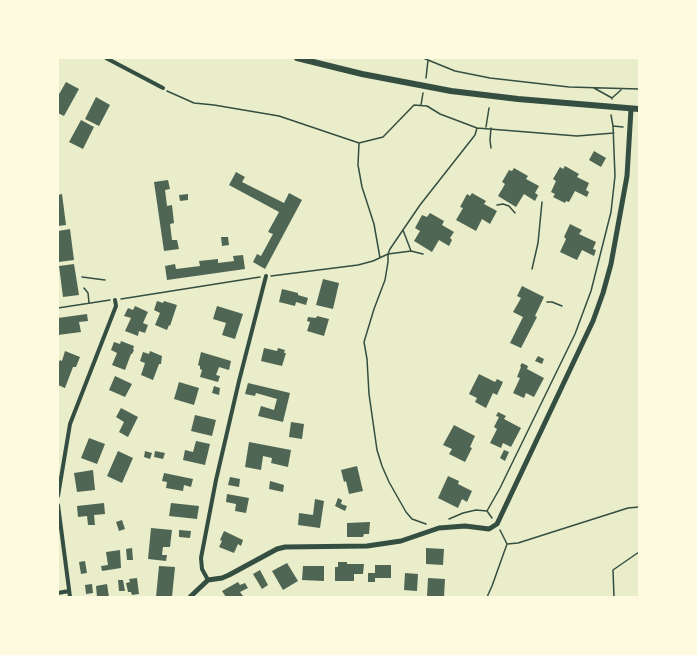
<!DOCTYPE html>
<html>
<head>
<meta charset="utf-8">
<style>
	body { margin:0 }
	#map { position:relative; width:697px; height:655px; overflow:hidden; background:#e9edc9; font-family:Arial,sans-serif }
	canvas { display:block }
	.frame { position:absolute; inset:0; border:59px solid #fefae0; pointer-events:none }
</style>
</head>
<body>
<div id="map">
<canvas width="697" height="655"></canvas>
<div class="frame"></div>
</div>
<script>
const g = document.querySelector('canvas').getContext('2d');
g.lineJoin = 'round';
function fill(path, color) { g.fillStyle = color; g.fill(path, 'evenodd'); }
const poly = rows => new Path2D(rows.map(r => 'M' + r).join(''));
function trace(path, color, width, dash) { g.strokeStyle = color; g.lineWidth = width; g.lineCap = dash ? 'butt' : 'round'; g.setLineDash(dash || []); g.stroke(path); }
fill(poly([
	[66,82,79,89,64,116,58,113,58,96],
	[96,97,110,105,99,126,85,119],
	[81,120,94,127,83,149,69,142],
	[594,151,606,158,601,167,589,160],
	[565,166,579,174,577,177,589,183,586,190,589,192,587,197,575,191,569,202,566,201,565,203,553,197,555,194,551,192,556,181,553,179,560,167,563,169],
	[514,168,528,176,526,179,539,186,535,193,538,195,535,201,524,194,516,207,498,196,505,184,502,182,509,170,512,171],
	[236,172,245,177,242,182,284,203,289,193,302,200,265,269,253,262,257,254,261,256,273,234,268,232,279,212,229,185],
	[168,180,170,189,165,190,167,206,172,205,174,223,170,224,172,240,177,240,179,249,164,251,154,182],
	[472,193,486,201,484,204,497,211,490,224,482,219,476,231,456,220,463,208,460,207,467,194,470,196],
	[62,194,66,225,58,226,58,195],
	[188,194,188,200,180,201,179,195],
	[430,213,444,221,442,225,454,232,450,238,452,240,449,246,439,240,432,252,414,241,420,231,415,228,422,215,427,217],
	[570,224,582,230,579,234,596,242,593,249,596,250,594,256,582,250,577,260,560,252,566,239,564,237],
	[70,229,74,260,59,262,58,231],
	[221,237,228,237,229,245,222,246],
	[243,255,245,269,167,280,165,266,175,264,176,269,200,266,199,261,218,259,218,263,234,261,233,256],
	[74,264,79,295,63,297,59,266],
	[323,279,339,283,333,309,316,305],
	[522,286,544,297,535,316,537,317,521,348,510,343,523,317,513,312,521,298,517,296],
	[282,289,298,293,298,295,308,298,306,305,296,302,295,306,279,302],
	[157,301,163,303,164,301,177,305,170,326,169,325,167,330,155,325,160,313,154,310],
	[135,306,148,312,143,323,148,325,145,333,139,331,138,336,125,331,131,318,124,316,128,308,133,310],
	[217,306,243,314,235,339,222,335,226,323,213,319],
	[87,314,88,321,79,322,81,332,58,335,58,318],
	[317,316,329,319,324,336,307,331,310,322,307,321,308,317,316,318],
	[121,341,134,346,133,349,134,350,132,354,131,354,125,370,112,365,117,353,111,350,114,342,120,344],
	[264,348,277,351,278,348,285,350,284,353,286,353,282,366,261,361],
	[65,351,80,357,76,367,73,367,65,388,58,385,58,364,60,360,62,361],
	[150,351,162,356,161,364,159,364,153,380,141,375,145,363,140,361,143,352,149,354],
	[201,352,231,361,229,370,219,367,216,375,220,376,218,382,200,377,202,370,200,369,200,366,198,365],
	[538,356,544,359,542,364,535,361],
	[522,363,528,366,527,369,544,378,534,397,526,393,524,398,513,393,520,378,517,377,521,367,520,366],
	[479,374,495,382,497,379,503,382,497,395,493,393,486,408,475,402,477,398,469,394],
	[115,376,132,384,125,397,109,390],
	[179,382,199,388,194,405,174,399],
	[248,383,290,393,283,422,258,416,261,406,274,410,277,399,256,393,255,396,245,394],
	[214,386,220,388,219,395,212,393],
	[121,408,138,417,128,437,119,432,124,422,116,417],
	[498,412,506,416,504,419,521,428,511,447,503,443,501,448,490,443,497,429,494,427,499,417,496,416],
	[195,415,216,420,212,436,191,431],
	[291,422,304,424,302,439,289,437],
	[454,425,475,436,470,447,472,448,465,462,449,454,452,449,443,445],
	[89,438,105,444,97,464,81,458],
	[196,441,210,444,205,465,183,460,185,450,193,452],
	[249,442,291,450,288,467,271,463,272,458,263,456,261,470,245,467],
	[504,450,509,452,505,461,500,458],
	[118,451,133,458,122,483,107,476],
	[145,451,152,453,150,459,144,457],
	[155,451,165,453,163,459,154,457],
	[357,466,363,491,349,494,346,481,344,482,341,470],
	[93,470,95,490,77,492,74,473],
	[164,473,193,479,191,487,184,485,183,491,166,488,167,482,162,481],
	[448,476,459,481,458,484,472,491,467,502,462,499,458,508,438,498],
	[230,477,240,479,239,487,228,485],
	[270,481,284,485,283,492,269,489],
	[227,494,249,498,246,513,235,511,236,504,226,502],
	[338,498,342,500,341,504,347,506,345,511,335,506],
	[315,499,324,501,320,528,298,525,299,513,313,515],
	[104,503,105,514,94,515,95,525,88,525,87,516,78,517,77,506],
	[171,503,199,506,197,519,169,516],
	[122,520,125,529,119,531,116,522],
	[370,522,369,534,364,534,363,537,347,537,347,523],
	[151,528,172,530,170,547,163,547,162,555,167,555,166,561,148,559],
	[179,530,191,531,190,538,179,537],
	[224,531,243,540,241,546,238,544,234,553,219,547,222,541,220,540],
	[132,548,133,560,127,560,126,549],
	[426,548,444,549,443,565,426,564],
	[120,550,121,568,102,571,101,566,108,565,106,552],
	[85,561,87,573,81,574,79,562],
	[338,562,347,562,347,564,364,564,363,574,354,574,354,581,335,581,335,567,338,567],
	[287,563,298,581,283,590,272,571],
	[375,565,391,565,391,578,375,578,375,582,368,582,368,573,375,573],
	[159,566,175,567,172,597,156,597],
	[303,566,324,566,324,581,302,580],
	[260,570,268,585,262,589,253,574],
	[405,573,418,574,417,591,404,590],
	[137,578,139,594,132,595,131,592,128,592,126,583,130,582,129,579],
	[428,578,445,579,444,597,427,597],
	[118,580,123,580,125,591,119,591],
	[238,582,240,585,245,583,248,588,240,592,243,596,226,597,222,591],
	[92,584,93,593,86,594,85,585],
	[107,584,109,597,97,597,96,586]
]), '#4f6655');
trace(poly([
	[423,58,455,71,490,78,569,87,639,89],
	[426,78,428,60],
	[594,88,612,98,612,99],
	[167,91,194,103,214,105,279,116,359,143,383,137,414,105,427,106,440,114,477,128,577,136,614,133],
	[612,98,621,90],
	[421,105,423,93],
	[613,126,623,127],
	[486,127,489,108],
	[491,128,490,140,491,148],
	[359,143,358,165,362,187,374,224,380,258],
	[497,205,503,204,509,206,515,213],
	[403,230,411,251],
	[532,269,538,243,542,202],
	[271,276,358,265,373,261,388,254,411,251,423,254],
	[82,277,105,280],
	[84,288,88,293,89,303],
	[121,299,260,277],
	[547,302,552,302,562,306],
	[58,308,110,300],
	[492,518,487,511,500,488,575,334,591,291,611,212,615,176,613,126,611,115],
	[449,519,463,513,476,510,487,511],
	[426,524,412,519,406,512,389,482,382,466,377,450,369,394,367,359,364,342,374,309,385,280,388,262,388,254,390,249,420,205,475,135,477,128],
	[507,544,518,543,628,508,639,507],
	[487,597,492,586,507,544,500,530],
	[614,597,613,570,639,552]
]), '#344e41', 1.5);
trace(poly([
	[106,58,163,88],
	[58,496,70,424,116,306,115,300],
	[58,505,70,597],
	[208,580,202,569,201,558,216,480,239,381,266,276],
	[58,593,69,591]
]), '#344e41', 4);
trace(poly([
	[190,597,208,580,222,578,229,575,277,549,285,547,367,546,401,541,439,528,465,526,489,529,497,524,593,321,603,293,611,264,627,176,631,109]
]), '#344e41', 5);
trace(poly([
	[297,58,362,74,451,91,518,99,639,109]
]), '#344e41', 6);
</script>
</body>
</html>
